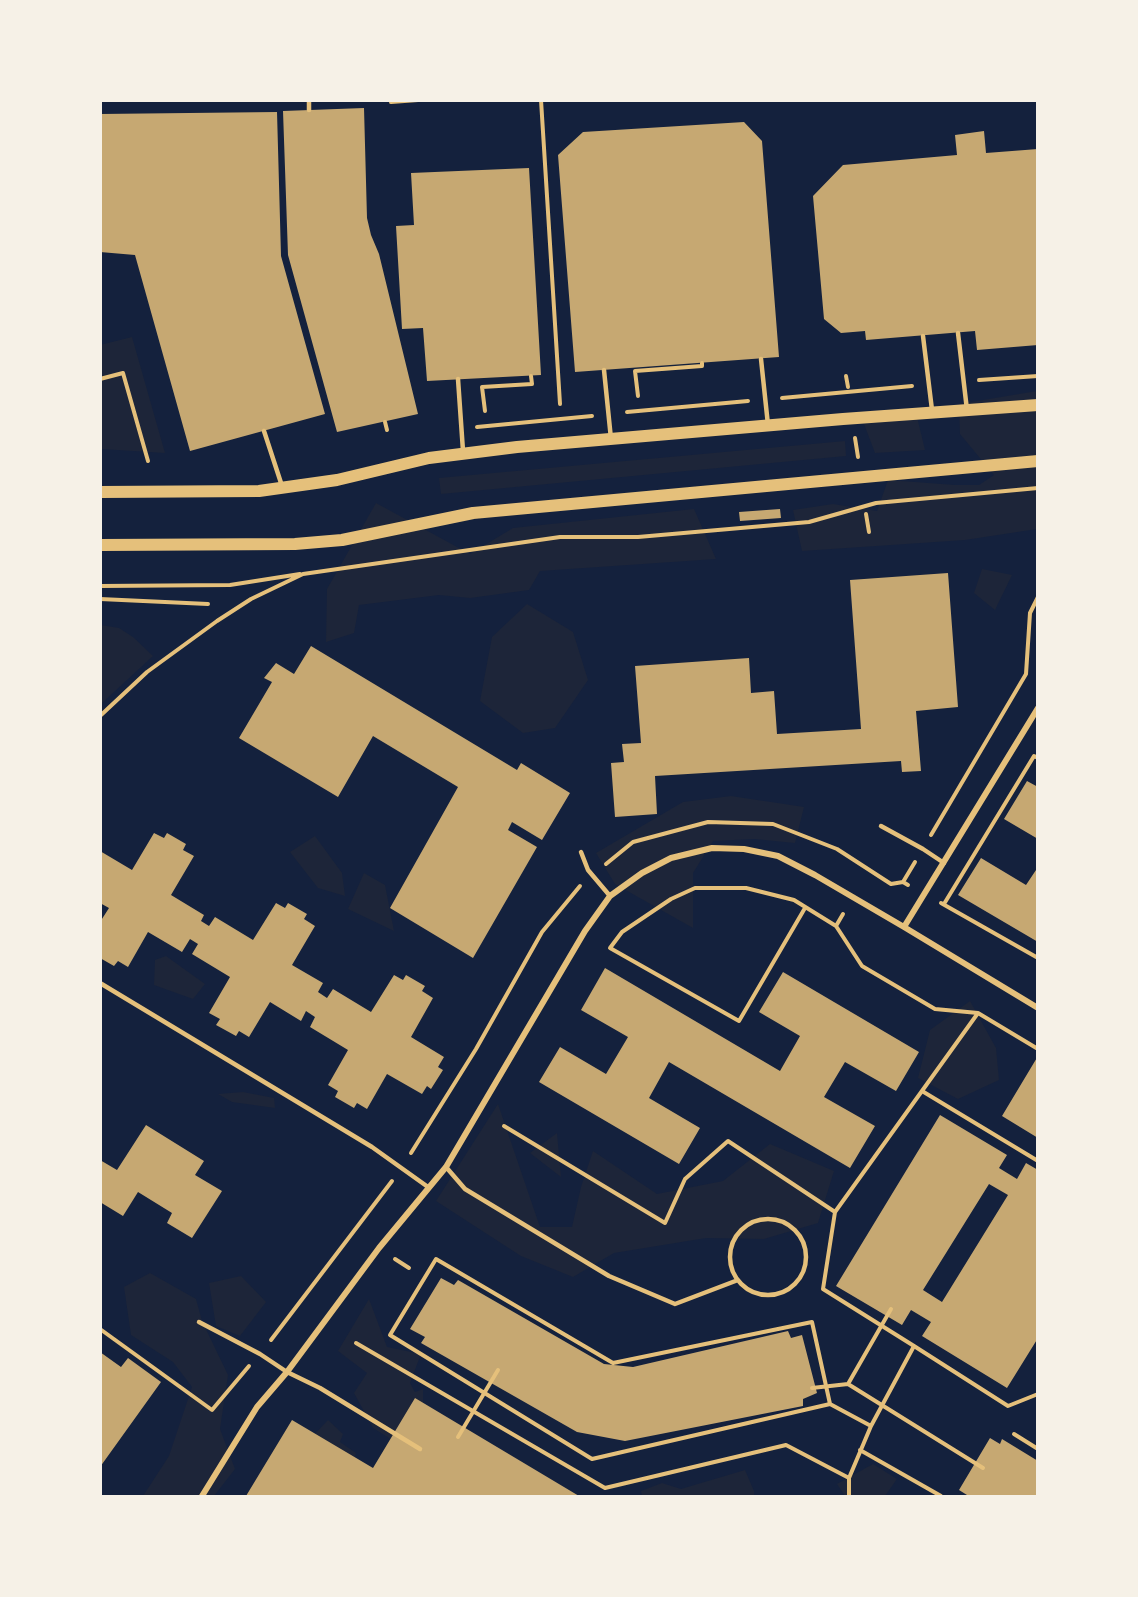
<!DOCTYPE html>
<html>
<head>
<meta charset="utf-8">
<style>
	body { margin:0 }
	#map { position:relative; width:1138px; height:1597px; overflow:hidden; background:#14213d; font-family:"DM Sans",sans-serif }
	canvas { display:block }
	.frame { position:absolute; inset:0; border:102px solid #f6f1e7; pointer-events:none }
</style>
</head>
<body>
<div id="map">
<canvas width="1138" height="1597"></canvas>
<div class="frame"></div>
</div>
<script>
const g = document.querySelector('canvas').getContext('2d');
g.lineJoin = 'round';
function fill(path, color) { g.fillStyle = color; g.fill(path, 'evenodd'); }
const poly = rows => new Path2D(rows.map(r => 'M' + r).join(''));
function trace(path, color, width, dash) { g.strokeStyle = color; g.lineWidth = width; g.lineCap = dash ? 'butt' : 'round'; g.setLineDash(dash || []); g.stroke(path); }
fill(poly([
	[132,337,165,453,101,449,100,345],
	[1037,391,1037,529,965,540,802,551,793,510,833,504,877,511,888,480,955,485,979,485,994,475,960,434,959,404],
	[917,417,925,450,875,453,864,424],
	[845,441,846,456,441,494,439,478],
	[376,503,470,554,513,528,694,509,716,559,540,571,529,590,470,598,439,595,359,605,354,633,326,642,327,589],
	[982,569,1012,575,995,610,974,593],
	[527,604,573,632,588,680,555,728,523,733,480,701,492,637],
	[101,625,119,628,133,637,153,656,101,704],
	[731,796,804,807,795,843,755,839,713,841,693,873,693,928,615,884,596,853,683,802],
	[315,836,342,873,345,896,318,888,290,852],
	[364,873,385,885,394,931,348,909],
	[166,956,205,984,193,999,154,985,155,960],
	[970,1001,996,1048,999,1080,958,1099,918,1078,930,1030],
	[243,1092,274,1098,275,1108,232,1102,218,1094],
	[498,1104,540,1227,572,1227,581,1187,593,1151,657,1194,723,1181,770,1144,834,1171,818,1223,764,1239,706,1238,614,1253,573,1277,521,1256,436,1201],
	[557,1133,561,1177,530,1153],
	[150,1273,196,1299,202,1321,228,1375,220,1429,235,1469,214,1496,143,1496,169,1456,192,1387,173,1362,131,1335,124,1287],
	[241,1276,266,1302,240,1336,216,1326,209,1283],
	[369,1299,387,1347,421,1354,410,1383,415,1392,423,1389,423,1414,394,1441,373,1428,354,1393,367,1373,338,1351],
	[328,1420,343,1434,340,1442,356,1453,353,1466,308,1441],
	[873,1464,897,1479,885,1496,845,1496,837,1484],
	[745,1470,754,1491,754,1496,642,1496,641,1491,662,1483,681,1489]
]), '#1d2539');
fill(poly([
	[364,108,367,218,371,235,379,254,418,414,337,432,288,255,283,111],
	[277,112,281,256,325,414,190,451,135,255,100,252,100,114],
	[744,122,762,141,779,357,575,372,558,155,583,132],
	[984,131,986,153,1038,149,1038,345,977,350,975,331,866,340,865,331,841,333,824,319,813,196,843,165,957,155,955,135],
	[529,168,541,375,427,381,423,328,402,329,396,226,414,225,411,173],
	[780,509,781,518,740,521,739,512],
	[948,573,958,707,916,711,921,771,902,772,901,761,655,776,657,814,615,817,611,763,624,762,622,744,641,743,635,666,749,658,751,693,774,691,777,734,861,729,850,580],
	[311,646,517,770,521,763,570,793,542,840,512,822,508,830,537,847,473,958,390,908,458,787,373,736,338,797,239,738,272,682,264,678,276,663,294,674],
	[1027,781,1038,787,1038,839,1004,819],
	[154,833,164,838,167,833,186,844,183,850,194,856,171,895,204,915,201,921,209,926,215,917,253,940,276,903,285,908,288,903,307,914,304,919,315,926,292,965,323,983,318,992,327,998,333,989,371,1012,394,975,403,980,406,975,425,986,422,991,433,998,411,1037,444,1057,438,1067,443,1070,431,1089,427,1086,422,1094,387,1074,367,1109,357,1103,354,1108,335,1097,338,1091,328,1085,348,1050,310,1027,315,1017,306,1011,301,1021,270,1002,249,1037,239,1031,236,1036,216,1025,220,1019,209,1013,230,977,192,954,198,944,190,939,182,952,148,932,128,967,118,961,114,966,100,958,100,922,109,908,100,903,100,851,132,870],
	[981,858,1026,885,1038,867,1038,942,958,895],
	[605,968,780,1071,800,1036,759,1012,783,972,919,1052,896,1091,845,1062,824,1097,875,1126,850,1168,669,1062,649,1098,700,1128,679,1164,539,1082,560,1047,606,1074,628,1037,581,1010],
	[1038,1056,1038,1138,1002,1116],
	[940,1115,1007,1155,999,1168,1017,1179,1026,1163,1038,1170,1038,1338,1007,1388,922,1336,931,1322,911,1310,902,1325,836,1286],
	[989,1184,1008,1195,942,1302,923,1290],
	[146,1125,204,1161,195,1175,222,1191,192,1238,167,1223,172,1213,138,1192,123,1216,100,1202,100,1160,117,1170],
	[441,1278,454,1285,458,1280,604,1364,633,1367,788,1331,791,1338,802,1335,817,1393,803,1399,803,1406,625,1441,577,1432,421,1343,425,1337,410,1329],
	[100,1352,121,1367,128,1358,161,1382,100,1467],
	[415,1398,579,1496,246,1496,292,1420,373,1468],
	[990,1438,1000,1444,1002,1439,1038,1461,1038,1496,966,1496,967,1495,959,1490]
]), '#c6a872');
trace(poly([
	[541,100,560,404],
	[391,102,418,100],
	[846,376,848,387],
	[100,379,123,373,148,461],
	[979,380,1038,376],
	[638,396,635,371,702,366,702,363],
	[782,398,912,386],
	[485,411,482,387,532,384,531,376],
	[627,412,748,401],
	[385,422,387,430],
	[477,427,592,416],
	[855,438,858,457],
	[866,514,869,532],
	[100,586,230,585,300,574],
	[100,599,208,604],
	[100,716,147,672,217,621,251,599,303,574,560,537,638,537,809,522,876,503,1038,488],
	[931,835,1026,674,1030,613,1038,597],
	[606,864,633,842,708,822,773,824,837,849,891,884,903,882,908,885],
	[903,882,915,862],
	[941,903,1038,958],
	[944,904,1034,756,1038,758],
	[805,908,739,1021,610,948,622,932,671,899,695,888,746,888,794,900,836,926,862,966,935,1009,978,1013,1038,1049],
	[836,926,843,914],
	[922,1091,1038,1161],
	[504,1126,665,1223,685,1179,728,1141,835,1212,823,1289,914,1346,871,1426,849,1478,849,1496],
	[411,1153,476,1049,542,932,580,886],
	[835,1212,978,1013],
	[395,1259,409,1268],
	[100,1329,212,1410,249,1366],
	[271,1340,392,1181],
	[356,1343,605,1488,786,1445,849,1478],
	[914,1346,1008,1406,1038,1394],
	[848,1384,983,1468],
	[812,1388,848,1384,891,1309],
	[830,1404,812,1322,613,1363,436,1259,390,1335,592,1459,830,1404,871,1426],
	[1014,1434,1038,1449],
	[458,1437,498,1370],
	[860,1450,941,1496]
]), '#e5c07b', 4);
trace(poly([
	[309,100,309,110],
	[958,333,967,410],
	[923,336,932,410],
	[761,359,768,425],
	[604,370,611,439],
	[458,379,463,451],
	[264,431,282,486],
	[881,826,923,849,944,863],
	[581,852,588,870,610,896],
	[100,983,372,1147,428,1187],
	[446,1167,465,1189,609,1276,675,1304,738,1280],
	'730 1257a38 38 0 1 1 76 0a38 38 0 1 1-76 0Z',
	[199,1322,260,1354,287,1372,320,1388,420,1449]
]), '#e5c07b', 4.5);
trace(poly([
	[904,927,1038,708],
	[202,1496,257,1407,287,1372,379,1248,446,1167,585,931,610,896,642,873,671,858,712,848,744,849,778,856,815,875,904,927,1038,1008]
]), '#e5c07b', 6);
trace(poly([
	[100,492,259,491,337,480,429,458,517,447,843,419,1038,405],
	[100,545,295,544,342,540,473,513,1038,461]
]), '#e5c07b', 12);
</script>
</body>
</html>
